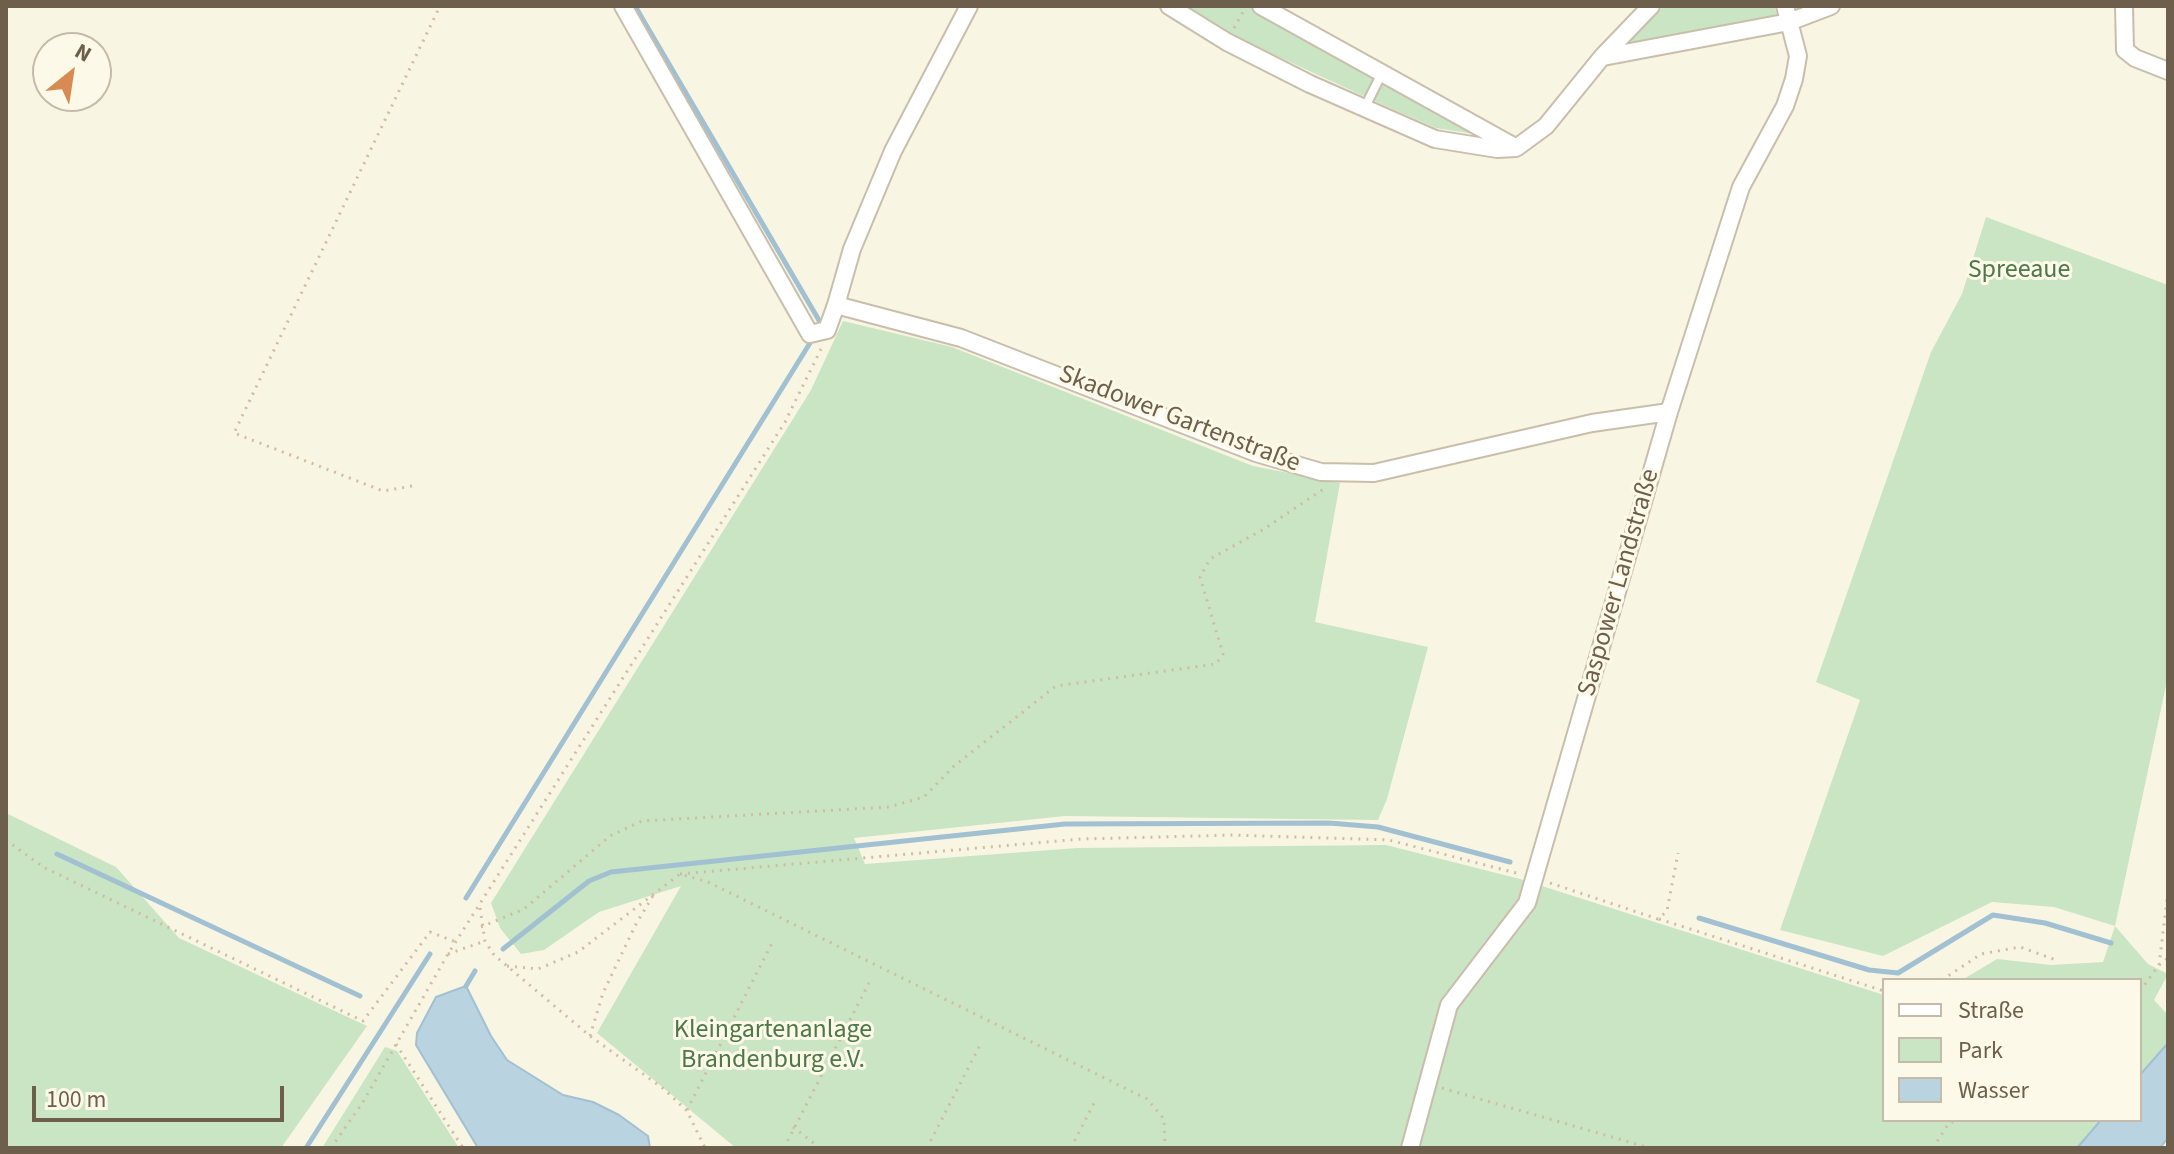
<!DOCTYPE html>
<html>
<head>
<meta charset="utf-8">
<style>
	body { margin:0 }
	#map { position:relative; width:2174px; height:1154px; overflow:hidden; background:#f9f5e3; font-family:"Source Sans 3",sans-serif }
	canvas { display:block }
	.frame { position:absolute; inset:0; border:8px solid #6e5f4c; pointer-events:none }
	.legend { position:absolute; left:1882px; top:978px; width:260px; height:144px; box-sizing:border-box; background:#fdf9e8; border:2px solid #c4bbaa; margin:0; padding:10px 14px; list-style:none; font-size:24px; color:#6e5f4c }
	.legend li { display:flex; align-items:center; gap:16px; height:40px }
	.legend b { width:40px; border:2px solid #c4bbaa }
	.north { position:absolute; left:32px; top:32px; width:80px; height:80px; box-sizing:border-box; background:#fdf9e8; border:2px solid #c4bbaa; border-radius:50%; rotate:30deg; font-size:22px; font-weight:700; line-height:32px; text-align:center; color:#6e5f4c }
	.north::after { content:''; display:block; margin:auto; width:28px; height:36px; background:#d88a53; clip-path:polygon(50% 0,100% 100%,50% 72%,0 100%) }
	.scale { position:absolute; left:32px; top:1086px; width:252px; height:36px; box-sizing:border-box; border:4px solid #6e5f4c; border-top:0; padding-left:10px; font-size:24px; line-height:28px; white-space:nowrap; color:#6e5f4c; -webkit-text-stroke:6px #fdf9e8; paint-order:stroke }
</style>
</head>
<body>
<div id="map">
<canvas width="2174" height="1154"></canvas>
<div class="frame"></div>
<ul class="legend">
<li><b style="height:10px;background:#fff"></b>Straße</li>
<li><b style="height:22px;background:#cae5c3"></b>Park</li>
<li><b style="height:22px;background:#b9d3e1"></b>Wasser</li>
</ul>
<div class="north">N</div>
<div class="scale">100 m</div>
</div>
<script>
const g = document.querySelector('canvas').getContext('2d');
g.lineJoin = 'round';
function fill(path, color) { g.fillStyle = color; g.fill(path, 'evenodd'); }
const poly = rows => new Path2D(rows.map(r => 'M' + r).join(''));
function trace(path, color, width, dash) { g.strokeStyle = color; g.lineWidth = width; g.lineCap = dash ? 'butt' : 'round'; g.setLineDash(dash || []); g.stroke(path); }
function drawText(font, color, halo, rows, align = 'center') {
  g.font = font + ' "Source Sans 3",sans-serif'; g.lineWidth = 6; g.setLineDash([]); g.textBaseline = 'middle'; g.strokeStyle = halo; g.fillStyle = color; for (const [text, x, y, turn = 0] of rows) {
    g.save(); g.translate(x, y); g.rotate((+turn || 0) * Math.PI / 180); g.textAlign = isNaN(turn) ? turn : align; if (halo) g.strokeText(text, 0, 0); g.fillText(text, 0, 0); g.restore();
  }
}
fill(poly([
	[1187,6,1249,6,1486,136,1436,128,1381,104,1244,41],
	[1663,6,1774,6,1778,18,1628,44],
	[1986,217,2168,285,2168,676,2115,926,2148,964,2168,974,2154,1000,2168,1015,2168,1043,2140,1075,2140,980,1962,980,1997,959,2051,965,2103,962,2115,926,2054,907,1992,902,1883,956,1780,930,1860,700,1816,682,1931,352,1962,294],
	[843,321,952,347,1253,466,1340,483,1315,622,1428,647,1387,799,1378,820,1065,816,854,838,865,864,1077,848,1386,845,1520,879,1884,995,1884,1120,2101,1120,2077,1148,736,1148,597,1033,681,886,599,912,544,950,521,954,500,928,491,903,811,390],
	[6,813,116,867,179,938,367,1026,281,1148,6,1148],
	[385,1047,397,1051,459,1148,322,1148]
]), '#cae5c3');
const water = poly([
	[466,986,491,1036,507,1060,563,1095,593,1102,619,1115,648,1136,650,1148,478,1148,416,1045,417,1033,436,997,466,986],
	[2168,1043,2168,1138,2160,1148,2077,1148,2101,1120,2140,1120,2140,1075,2168,1043]
]);
fill(water, '#b9d3e1');
trace(water, '#a1c0d1', 2);
trace(poly([
	[635,6,820,322],
	[57,854,360,996],
	[466,898,810,343],
	[1699,918,1869,970,1898,973,1993,915,2045,923,2111,943],
	[503,949,589,881,611,872,1065,824,1329,823,1378,827,1510,862],
	[466,986,475,971],
	[306,1148,430,954]
]), '#a1c0d1', 5);
const lane = poly([
	[1365,107,1382,73]
]);
const street = poly([
	[623,6,810,334,827,330,836,305],
	[969,6,893,151,852,249,836,305,961,338,1256,453,1321,472,1374,473,1592,423,1669,412],
	[1169,6,1227,42,1310,84,1435,139,1497,149,1516,148,1546,126,1602,57,1651,6],
	[1261,6,1515,147],
	[2124,6,2125,50,2135,58,2168,71],
	[1603,57,1789,22,1831,6],
	[1410,1148,1449,1005,1527,903,1669,412,1741,187,1785,106,1794,79,1798,56,1785,6]
]);
trace(lane, '#c9beab', 12);
trace(street, '#c9beab', 20);
trace(poly([
	[1234,28,1244,10],
	[412,486,383,491,234,433,440,6],
	[6,840,43,867,363,1021,430,932,456,942],
	[680,874,1081,839,1234,835,1389,840,1520,874],
	[1550,883,1658,919,1667,911,1678,853],
	[480,908,485,941,494,955,590,1036,664,1089,687,1111,705,1148],
	[1659,919,1884,991],
	[481,927,524,909,610,836,642,821,889,807,924,797,954,766,1056,686,1216,664,1223,654,1200,577,1210,559,1264,529,1325,488],
	[448,954,485,941],
	[2159,965,2168,958],
	[507,966,538,969,578,952,680,874,708,882,1147,1099,1164,1119,1165,1148],
	[1942,980,1981,954,2020,947,2056,960],
	[2140,991,2159,965,2168,892],
	[590,1036,603,993,636,924,654,894],
	[396,1044,463,1148],
	[1442,1088,1650,1148],
	[687,1110,774,939],
	[793,1127,820,1148],
	[331,1148,363,1102,448,954,785,422,821,349],
	[784,1148,869,983],
	[927,1148,981,1043],
	[1071,1148,1095,1101],
	[1933,1148,1949,1123,1960,1120]
]), '#d0bca1', 3, [2, 6]);
trace(lane, '#fff', 8);
trace(street, '#fff', 16);
drawText('26px', '#4d7948', '#fdf9e8', [
	["Spreeaue",2019,271],
	["Kleingartenanlage",773,1031],
	["Brandenburg e.V.",773,1061]
]);
drawText('26px', '#6e5f4c', '#fdf9e8', [
	["Skadower Gartenstraße",1179,420,21],
	["Saspower Landstraße",1620,583,-74]
]);
</script>
</body>
</html>
